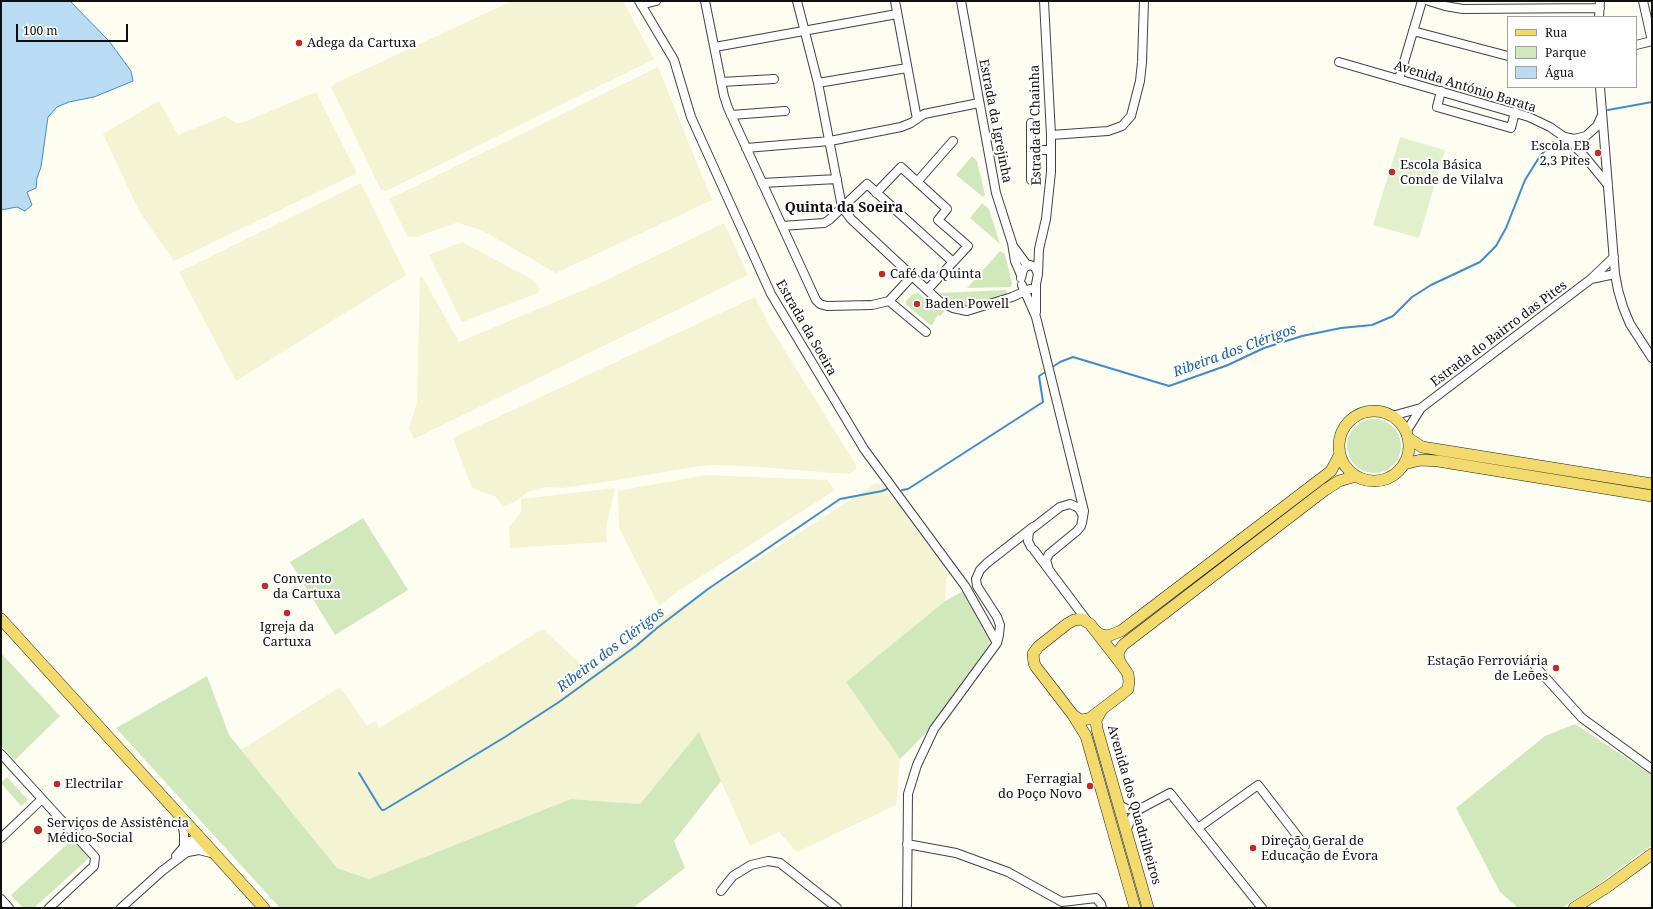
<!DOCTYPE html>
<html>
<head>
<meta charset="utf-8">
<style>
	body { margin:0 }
	#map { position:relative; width:1653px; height:909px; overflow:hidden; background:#fefdf2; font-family:"Noto Serif",serif }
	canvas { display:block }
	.frame { position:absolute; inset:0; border:2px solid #0f0f0f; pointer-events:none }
	.legend { position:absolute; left:1507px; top:16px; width:130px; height:72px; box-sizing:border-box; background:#fff; border:1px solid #9f9f9f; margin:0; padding:5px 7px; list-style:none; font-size:12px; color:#0f0f0f }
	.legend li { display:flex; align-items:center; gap:8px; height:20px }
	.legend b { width:20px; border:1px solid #9f9f9f }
	.scale { position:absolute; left:16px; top:24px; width:112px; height:18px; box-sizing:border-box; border:2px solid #0f0f0f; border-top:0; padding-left:5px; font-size:12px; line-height:14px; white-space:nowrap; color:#0f0f0f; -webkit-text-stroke:3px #fff; paint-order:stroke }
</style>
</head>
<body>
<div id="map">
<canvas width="1653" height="909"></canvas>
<div class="frame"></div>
<ul class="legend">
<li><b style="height:5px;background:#f3da6e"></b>Rua</li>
<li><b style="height:11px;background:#d1e8bc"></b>Parque</li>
<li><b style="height:11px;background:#b9dbf4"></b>Água</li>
</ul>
<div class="scale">100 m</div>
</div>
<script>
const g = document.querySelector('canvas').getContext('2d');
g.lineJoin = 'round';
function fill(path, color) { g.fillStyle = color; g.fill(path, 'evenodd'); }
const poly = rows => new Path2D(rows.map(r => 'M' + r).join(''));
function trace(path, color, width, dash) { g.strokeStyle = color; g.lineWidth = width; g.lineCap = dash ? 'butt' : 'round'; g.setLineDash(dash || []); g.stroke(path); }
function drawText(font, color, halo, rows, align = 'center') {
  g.font = font + ' "Noto Serif",serif'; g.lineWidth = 4; g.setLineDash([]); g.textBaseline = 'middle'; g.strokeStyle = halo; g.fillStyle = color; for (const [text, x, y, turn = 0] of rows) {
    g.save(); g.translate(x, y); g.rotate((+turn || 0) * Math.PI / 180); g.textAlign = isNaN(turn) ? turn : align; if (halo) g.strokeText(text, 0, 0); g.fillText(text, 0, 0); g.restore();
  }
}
fill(poly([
	[512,1,623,1,654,59,386,191,381,190,331,87,336,83],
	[658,67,712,200,556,273,481,230,462,224,456,223,416,237,408,237,389,199],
	[316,92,357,173,174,261,139,211,103,134,159,101,178,135,225,116,236,123,244,122],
	[361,183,406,275,236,381,179,272],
	[724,223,748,275,414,439,409,428,417,402,420,277,422,276,459,342,596,285],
	[462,242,535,281,540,290,538,293,462,322,429,255],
	[755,297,769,325,856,465,856,470,849,474,745,466,712,465,694,467,624,479,563,488,547,487,528,492,516,501,505,506,500,503,496,497,472,488,453,438],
	[705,475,827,480,835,490,677,592,659,606,619,528,618,491],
	[876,483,881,484,900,506,939,558,947,574,945,601,846,682,900,759,896,805,797,852,779,832,750,846,699,732,640,804,571,799,369,879,337,868,241,750,340,687,367,726,375,721,379,728,543,629,591,674,628,648,665,616,748,566],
	[615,488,606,528,607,542,510,548,509,527,521,512,521,499]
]), '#f4f3d3');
fill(poly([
	[972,156,977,161,985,195,983,197,956,175],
	[982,203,989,209,1000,244,970,218],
	[1000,251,1005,254,1012,283,1011,287,967,288],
	[1006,290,1007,294,980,304,968,306,960,305,949,301,939,293],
	[918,293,932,305,945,311,940,316,938,315,932,325,930,325,906,304,906,301,913,294],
	'1347 446a27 27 0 1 1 54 0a27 27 0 1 1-54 0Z',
	[363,518,408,590,335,635,290,562],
	[963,591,990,640,989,645,933,726,900,759,846,682,945,601],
	[1,653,60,716,15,760,1,745],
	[207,676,229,735,337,868,369,879,571,799,640,804,699,732,721,781,674,841,685,868,633,908,280,908,116,728],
	[1575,724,1652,775,1652,845,1592,889,1562,908,1518,908,1500,892,1456,808,1545,736],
	[7,777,28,800,21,806,1,783],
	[73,839,90,857,34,908,23,908,11,895]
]), '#d1e8bc');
fill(poly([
	[1400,137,1445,150,1419,238,1373,225]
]), '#e2f0ce');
const water = poly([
	[1,1,70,1,109,41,131,71,133,81,94,97,69,102,57,107,48,117,41,167,37,178,36,188,27,192,32,205,25,211,17,207,1,210,1,1]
]);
fill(water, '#b9dbf4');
trace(water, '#438bc8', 1);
trace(poly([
	[1608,110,1652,102],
	[1051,368,1060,362,1073,357,1169,386,1228,365,1264,348,1302,336,1341,328,1372,325,1393,316,1412,297,1431,285,1480,262,1496,246,1506,228,1525,180,1540,156,1553,142],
	[902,490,908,489,1043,402,1039,376,1047,371],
	[359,773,379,806,382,810,384,810,505,737,559,702,636,646,657,628,708,589,840,499,882,491,887,489]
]), '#438bc8', 2);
const minor = poly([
	[639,1,674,60,691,117,771,294,864,449,965,586,997,643],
	[705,1,724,96,728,108,816,300,820,304,827,306,872,305,889,301,912,276],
	[797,1,818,83,842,207,851,219,939,301,953,308,967,311,1012,297,1030,289],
	[895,1,917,119],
	[961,1,996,193,1012,243,1015,261,1021,275],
	[1429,1,1445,6,1463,9,1600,8],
	[1643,1,1652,41],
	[641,5,656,1],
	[1599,17,1600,1],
	[1413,31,1508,56],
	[1636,45,1652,41],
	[715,47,897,14],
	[1339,62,1529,117,1550,127,1570,141,1585,157,1608,185],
	[1399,79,1422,1],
	[721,82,774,79],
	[818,83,907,68],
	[1600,87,1615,274,1618,290,1623,307,1630,324,1652,358],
	[1441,91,1437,107,1511,128,1515,112],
	[731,115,785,111],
	[1051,135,1108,131,1122,126,1131,116,1140,81,1142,62,1144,1],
	[1565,137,1574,139,1586,136,1597,126,1601,117],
	[746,148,830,141,901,127,911,123,924,114,979,103],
	[1032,150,1051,150],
	[1031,180,1031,123],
	[917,182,953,141],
	[762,183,837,179],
	[876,193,901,167,947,209,938,220,968,246,928,289],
	[782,226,824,223,829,220,867,184,953,262],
	[1013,246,1027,265],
	[1038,274,1039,249,1046,219,1051,172,1051,135,1044,1],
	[1021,278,1023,270,1025,267,1030,265,1035,267,1038,274,1036,284,1036,312],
	[1591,279,1615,274],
	[1022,285,1036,317,1084,511,1082,523],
	[889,301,926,332],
	[1392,416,1421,408],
	[1406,432,1421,408,1591,279,1614,257],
	[1031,547,1028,541,1029,531,1060,507,1070,504,1077,507,1080,510,1083,516,1081,526,1077,531,1049,554,1046,560,1049,570],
	[1034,550,1088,622],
	[1535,666,1582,718,1652,769],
	[1,754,95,857,94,866,49,908],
	[1119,805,1127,809,1138,810],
	[180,816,184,833,184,847],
	[1198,828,1258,785,1305,846],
	[1126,831,1131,819,1138,810,1170,793,1262,908],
	[1,838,42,799],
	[907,844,956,853,1008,872,1062,902,1096,898,1101,904,1102,908],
	[188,852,199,850,215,854],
	[176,856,189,841,200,838],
	[721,891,733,876,751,865,768,861,780,863,837,908],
	[1,899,9,908],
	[121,908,162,871,195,846,200,838],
	[907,908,908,794,917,765,934,729,997,643,999,635,1000,625,997,617,977,586,976,579,980,570,987,563,1033,527]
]);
const major = poly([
	'1339 446a35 35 0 1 1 70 0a35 35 0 1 1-70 0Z',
	[1408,438,1422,447,1652,484],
	[1404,464,1421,460,1438,461,1652,496],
	[1,619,264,908],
	[1097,632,1101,635,1108,636,1121,631,1331,471,1340,454],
	[1122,665,1090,624,1082,619,1074,620,1067,624,1038,647,1033,654,1034,663,1036,667,1073,715,1080,720,1089,719,1122,694,1128,689,1129,681,1128,674,1120,662,1118,656,1119,651,1123,645,1325,490,1339,481,1356,476],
	[1101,711,1096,720,1097,729,1148,908],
	[1073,715,1086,736,1135,908],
	[1574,908,1607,887,1652,854]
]);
trace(minor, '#424242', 10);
trace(major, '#202020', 12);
trace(minor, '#fff', 8);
trace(major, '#f3da6e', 11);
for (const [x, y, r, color] of [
	[299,43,4,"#bb2d2c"],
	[1598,153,4,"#bb2d2c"],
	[1392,172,4,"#bb2d2c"],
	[882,274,4,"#bb2d2c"],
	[917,304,4,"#bb2d2c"],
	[265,586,4,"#bb2d2c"],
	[287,613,4,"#bb2d2c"],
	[1556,668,4,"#bb2d2c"],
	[57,784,4,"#bb2d2c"],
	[1090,786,4,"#bb2d2c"],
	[38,830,5,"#bb2d2c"],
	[1253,848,4,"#bb2d2c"]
]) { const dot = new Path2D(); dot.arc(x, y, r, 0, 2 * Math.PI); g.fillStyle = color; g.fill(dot); trace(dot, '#fff', 1.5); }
drawText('13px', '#0f0f0f', '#fff', [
	["Adega da Cartuxa",307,43],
	["Escola EB",1590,146,"right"],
	["2,3 Pites",1590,161,"right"],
	["Escola Básica",1400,165],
	["Conde de Vilalva",1400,180],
	["Café da Quinta",890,274],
	["Baden Powell",925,304],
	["Convento",273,579],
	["da Cartuxa",273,594],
	["Igreja da",287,627,"center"],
	["Cartuxa",287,642,"center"],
	["Estação Ferroviária",1548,661,"right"],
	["de Leões",1548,676,"right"],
	["Ferragial",1082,779,"right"],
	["do Poço Novo",1082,794,"right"],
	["Electrilar",65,784],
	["Serviços de Assistência",47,823],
	["Médico-Social",47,838],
	["Direção Geral de",1261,841],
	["Educação de Évora",1261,856]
], 'left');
drawText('13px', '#0f0f0f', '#fff', [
	["Avenida António Barata",1465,87,17],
	["Estrada da Igrejinha",995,121,79],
	["Estrada da Chainha",1036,125,-91],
	["Estrada da Soeira",806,328,60],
	["Estrada do Bairro das Pites",1499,334,-37],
	["Avenida dos Quadrilheiros",1134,805,74]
]);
drawText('bold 14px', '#0f0f0f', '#fff', [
	["Quinta da Soeira",844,208]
]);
drawText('italic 14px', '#1d5e9d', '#fff', [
	["Ribeira dos Clérigos",1235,351,-20],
	["Ribeira dos Clérigos",611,650,-37]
]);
</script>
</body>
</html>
